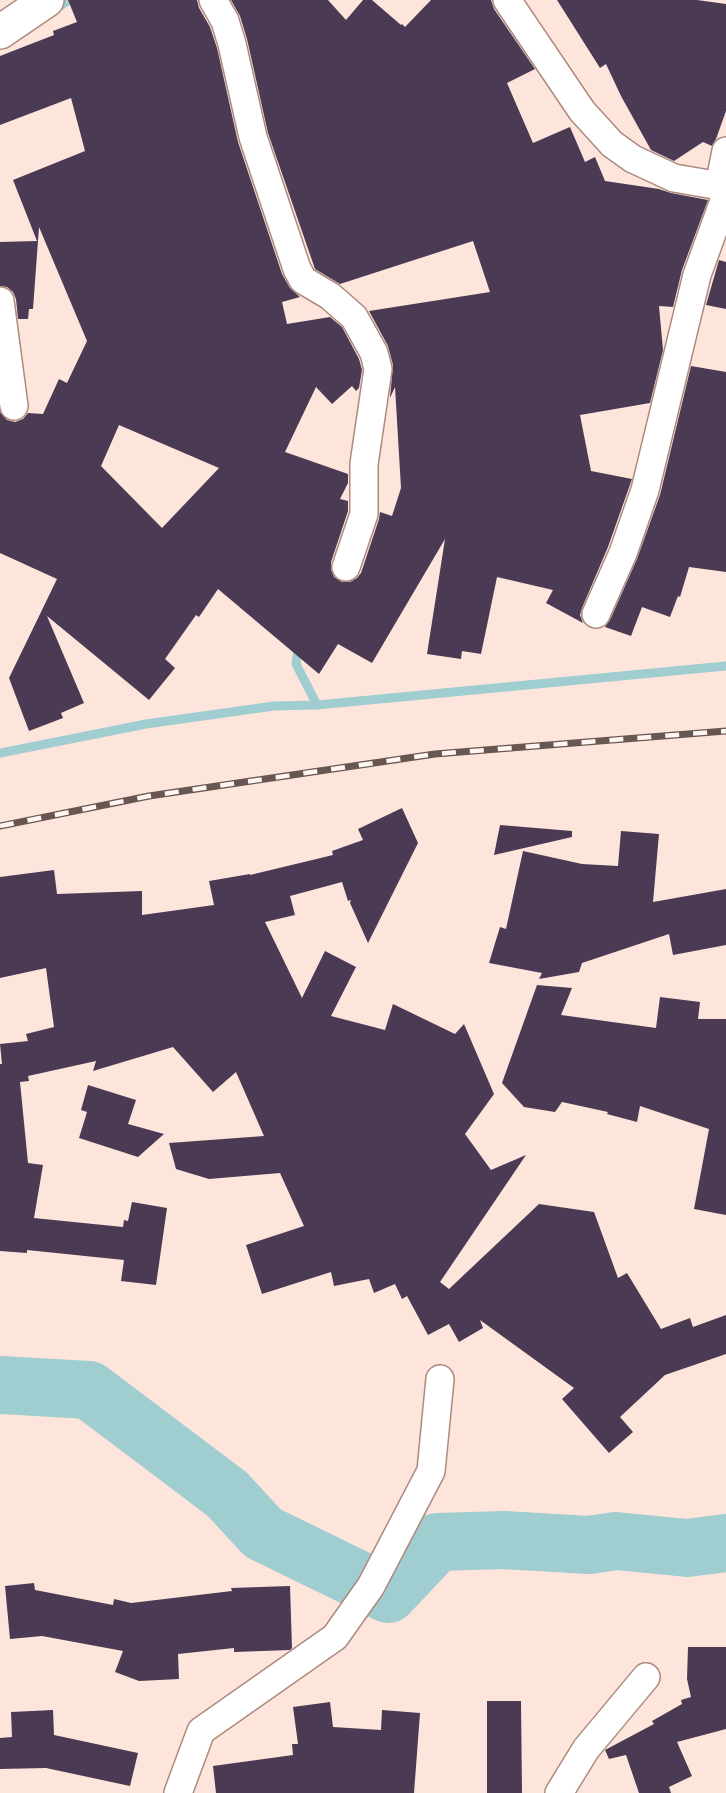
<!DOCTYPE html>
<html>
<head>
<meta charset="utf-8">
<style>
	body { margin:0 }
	canvas { display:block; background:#fde5dc }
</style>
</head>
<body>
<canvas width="726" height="1793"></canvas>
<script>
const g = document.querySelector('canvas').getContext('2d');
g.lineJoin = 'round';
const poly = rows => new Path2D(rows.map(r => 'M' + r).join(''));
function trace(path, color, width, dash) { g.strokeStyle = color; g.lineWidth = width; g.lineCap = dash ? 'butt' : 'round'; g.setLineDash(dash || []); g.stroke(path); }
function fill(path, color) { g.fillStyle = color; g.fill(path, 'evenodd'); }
trace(poly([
	[54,10,69,0],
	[299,643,296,664,317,705],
	[0,753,146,724,274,706,317,705,726,666]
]), '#a0ced0', 9);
trace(poly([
	[0,1385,89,1390,227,1494,263,1533,388,1594,437,1542,504,1540,589,1545,616,1541,687,1548,726,1543]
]), '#a0ced0', 58);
fill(poly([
	[68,0,197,0,199,8,210,27,217,48,238,142,282,274,290,288,300,297,282,302,287,324,330,317,342,327,359,359,362,370,359,388,356,391,352,386,332,404,316,387,285,452,348,474,348,483,340,499,348,501,348,511,331,562,331,569,334,577,342,582,350,582,357,578,361,573,379,519,380,512,392,516,401,488,395,387,390,398,393,365,388,346,369,311,490,292,473,241,340,284,315,269,268,133,247,39,240,16,231,0,328,0,346,20,363,0,372,0,401,25,402,24,405,27,431,0,491,0,494,9,535,69,507,83,533,143,570,127,585,162,595,157,605,181,659,189,671,193,708,200,682,270,673,307,659,306,663,350,650,403,580,415,591,471,632,479,608,547,582,608,580,615,583,623,546,603,553,590,497,577,481,654,462,651,461,659,427,654,445,539,372,663,338,644,319,674,218,589,199,617,196,615,165,659,175,668,149,700,47,616,84,703,61,713,63,718,29,731,9,678,57,579,0,553,0,412,7,420,15,422,23,419,28,413,43,414,59,379,67,383,87,341,39,227,33,309,29,309,28,319,18,319,16,299,13,292,7,287,0,286,0,242,37,241,13,180,85,151,71,98,0,125,0,56,54,35,53,31,77,22],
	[119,425,219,468,162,528,101,466],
	[557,0,697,0,726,4,726,111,716,139,712,146,703,142,674,161,651,150,621,96,606,64,600,68],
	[719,260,726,262,726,309,706,305],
	[691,366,726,372,726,572,689,567,680,597,678,596,670,617,642,607,631,636,605,627,610,620,637,559,660,495],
	[402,808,418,843,368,943,350,903,351,900,348,901,342,882,290,896,295,915,265,922,302,998,325,951,356,967,331,1016,385,1030,393,1004,455,1034,464,1024,494,1094,465,1134,491,1170,526,1155,440,1282,449,1289,539,1204,594,1212,618,1278,627,1273,661,1329,690,1318,693,1327,726,1315,726,1354,665,1375,620,1417,633,1432,609,1453,562,1399,574,1388,480,1320,483,1328,459,1342,449,1324,428,1335,407,1296,402,1299,395,1284,374,1293,369,1279,334,1286,331,1272,262,1294,246,1245,304,1226,280,1173,209,1179,176,1169,169,1143,264,1136,236,1072,213,1092,173,1047,93,1071,96,1061,28,1076,29,1081,20,1082,28,1163,43,1165,34,1218,123,1227,124,1220,128,1221,132,1202,167,1208,156,1285,121,1281,124,1260,27,1250,27,1253,0,1251,0,1064,2,1064,0,1044,28,1041,26,1034,54,1027,46,968,0,978,0,877,54,870,57,894,142,891,142,915,214,905,209,881,250,874,250,875,333,855,332,851,363,840,358,829],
	[500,825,572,831,572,837,494,855],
	[621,831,659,834,653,902,726,889,726,945,673,955,669,934,582,963,579,972,539,979,542,973,489,963,500,927,506,929,523,851,582,864,618,866],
	[537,985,572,988,561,1015,656,1028,660,997,700,1002,698,1019,726,1019,726,1215,694,1209,709,1129,640,1106,637,1122,607,1114,608,1112,562,1102,555,1112,524,1107,502,1083],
	[88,1085,136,1100,128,1124,164,1134,138,1157,79,1138,87,1112,81,1110],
	[34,1583,35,1590,113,1605,114,1599,131,1603,232,1591,231,1588,290,1586,292,1648,290,1650,234,1652,234,1648,178,1654,179,1679,139,1681,115,1672,123,1651,42,1636,10,1639,5,1586],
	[688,1647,726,1647,726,1729,677,1742,692,1776,669,1787,671,1793,639,1793,626,1755,609,1759,605,1750,654,1724,652,1721,682,1704,681,1700,691,1697,687,1679],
	[487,1701,521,1701,522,1793,487,1793],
	[330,1702,333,1727,381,1730,382,1710,420,1713,414,1793,216,1793,213,1766,293,1755,292,1744,298,1744,293,1707],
	[53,1710,54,1735,138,1753,130,1786,46,1768,0,1769,0,1738,12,1737,11,1712]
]), '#4b3a53');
const street = poly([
	[213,0,225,21,232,44,253,137,297,269,303,280,330,296,354,317,374,353,378,369,364,464,364,514,346,567],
	[507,0,582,111,612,144,633,159,674,178,726,187],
	[726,151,720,181,726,185],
	[0,301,14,406],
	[596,614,623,553,645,490,697,275,726,195],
	[178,1793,201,1731,335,1637,371,1586,431,1471,440,1379],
	[559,1793,586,1749,646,1677]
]);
const secondary = poly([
	[0,32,47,0]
]);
trace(street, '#ad8a7d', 30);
trace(secondary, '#ad8a7d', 36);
trace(street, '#fff', 27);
trace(secondary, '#fff', 33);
const rail = poly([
	[0,826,149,796,435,754,726,731]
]);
trace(rail, '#685751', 7);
trace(rail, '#fef6f3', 4.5, [14]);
</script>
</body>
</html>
